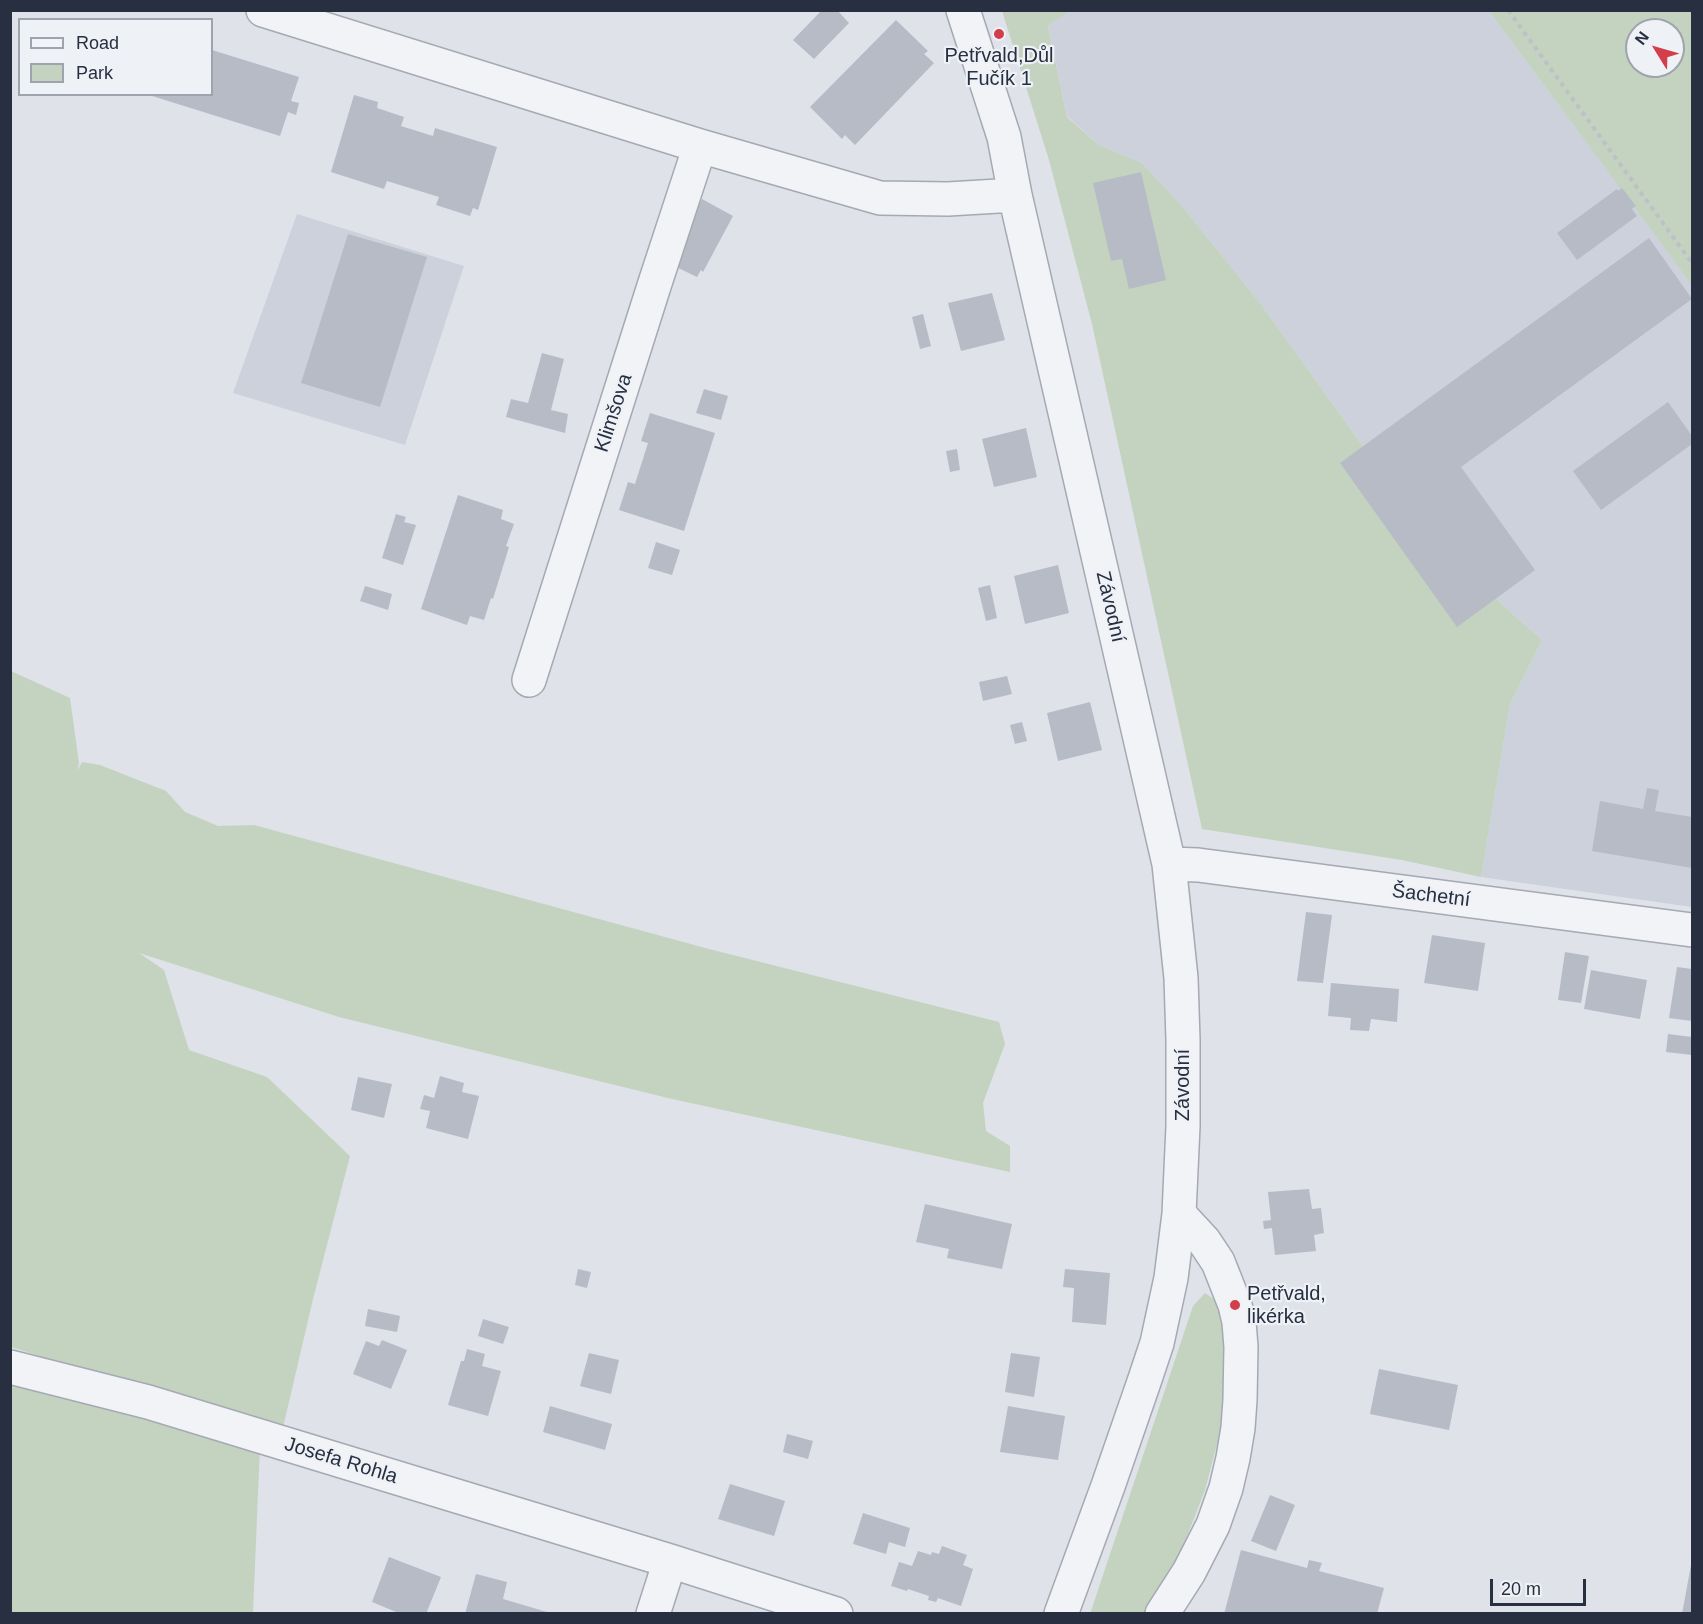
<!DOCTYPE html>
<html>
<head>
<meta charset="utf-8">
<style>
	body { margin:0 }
	#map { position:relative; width:1703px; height:1624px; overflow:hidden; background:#dfe2e9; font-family:Helvetica,sans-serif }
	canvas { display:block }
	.frame { position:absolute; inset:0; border:12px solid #272f40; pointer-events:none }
	.legend { position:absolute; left:18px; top:18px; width:195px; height:78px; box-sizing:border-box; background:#eef1f6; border:2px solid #9ea3ad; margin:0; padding:8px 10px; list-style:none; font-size:18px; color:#272f40 }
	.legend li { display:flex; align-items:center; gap:12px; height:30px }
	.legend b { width:30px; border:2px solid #9ea3ad }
	.north { position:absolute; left:1625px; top:18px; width:60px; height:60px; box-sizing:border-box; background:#eef1f6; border:2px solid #9ea3ad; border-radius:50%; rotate:307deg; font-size:16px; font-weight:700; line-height:24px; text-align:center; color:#272f40 }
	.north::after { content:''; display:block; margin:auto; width:21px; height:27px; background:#d33e4b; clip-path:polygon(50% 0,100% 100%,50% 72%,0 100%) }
	.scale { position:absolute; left:1490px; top:1579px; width:96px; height:27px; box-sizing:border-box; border:3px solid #272f40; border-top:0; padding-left:8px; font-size:18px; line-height:21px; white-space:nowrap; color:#272f40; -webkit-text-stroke:4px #eef1f6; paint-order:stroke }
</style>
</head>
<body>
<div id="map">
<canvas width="1703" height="1624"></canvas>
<div class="frame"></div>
<ul class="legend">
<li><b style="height:8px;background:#f2f3f7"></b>Road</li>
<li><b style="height:16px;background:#c3d3c0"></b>Park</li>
</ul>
<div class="north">N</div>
<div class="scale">20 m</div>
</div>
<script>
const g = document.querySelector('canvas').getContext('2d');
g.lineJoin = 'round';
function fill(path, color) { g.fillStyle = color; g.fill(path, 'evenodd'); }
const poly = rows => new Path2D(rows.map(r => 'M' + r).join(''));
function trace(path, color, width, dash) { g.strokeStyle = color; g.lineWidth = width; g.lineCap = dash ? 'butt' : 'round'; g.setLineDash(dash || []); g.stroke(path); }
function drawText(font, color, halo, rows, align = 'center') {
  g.font = font + ' Helvetica,sans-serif'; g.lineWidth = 4.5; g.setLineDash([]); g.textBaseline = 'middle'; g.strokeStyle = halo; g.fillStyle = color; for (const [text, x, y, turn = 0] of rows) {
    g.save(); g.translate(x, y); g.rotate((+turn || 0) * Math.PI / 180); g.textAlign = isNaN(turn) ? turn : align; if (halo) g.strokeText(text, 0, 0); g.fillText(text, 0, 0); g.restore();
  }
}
fill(poly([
	[1069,10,1489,11,1692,284,1692,907,1481,877,1510,704,1542,640,1505,607,1416,520,1260,303,1182,206,1142,163,1099,145,1067,116,1048,26],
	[297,214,464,266,405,445,233,393]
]), '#cdd1db');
fill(poly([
	[1002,11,1069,11,1048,26,1067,117,1099,145,1142,163,1182,206,1260,303,1416,520,1505,607,1542,640,1510,704,1481,877,1402,860,1202,829,1092,324,1049,160],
	[1489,11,1692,11,1692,285],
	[1637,30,1673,30,1673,66,1637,66],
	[11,671,70,698,79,763,78,770,82,762,100,765,166,791,185,812,218,826,254,825,709,949,999,1022,1005,1044,983,1103,986,1131,1010,1146,1010,1172,672,1099,339,1017,139,953,164,970,189,1050,267,1077,350,1156,313,1299,282,1432,11,1347],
	[1205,1293,1218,1302,1227,1348,1220,1433,1205,1490,1179,1557,1145,1613,1090,1614,1193,1306],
	[11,1377,260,1446,253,1613,11,1614]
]), '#c3d3c0');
fill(poly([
	[822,10,837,10,849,23,814,59,793,40],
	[896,20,928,51,924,54,934,63,855,145,845,135,842,139,810,107],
	[212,50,299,77,291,101,299,103,296,115,288,112,280,136,149,95,212,94],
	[354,95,378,102,377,108,404,117,401,126,433,136,435,128,497,147,478,210,473,208,470,216,436,205,439,197,387,181,384,189,331,172],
	[1141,172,1166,280,1129,289,1122,259,1111,261,1093,183],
	[1622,188,1636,206,1632,209,1637,216,1577,260,1557,233,1617,189,1618,191],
	[702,199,733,216,703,272,701,270,697,277,670,264,672,256],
	[348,234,427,257,380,407,301,383],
	[1649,238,1692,299,1461,467,1535,570,1457,627,1340,463],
	[992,293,1005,340,961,351,948,303],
	[923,314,931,346,920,349,912,317],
	[542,353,564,359,551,410,568,414,565,433,506,417,511,399,528,403],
	[704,389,728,396,721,420,696,413],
	[1668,402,1692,436,1692,444,1601,510,1573,471],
	[650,413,715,433,684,531,619,510,628,482,635,484,648,443,641,441],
	[1026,428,1037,477,994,487,982,439],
	[957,449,960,470,950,472,946,451],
	[458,495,503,510,501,519,514,524,506,546,509,547,493,599,491,598,484,620,470,616,467,625,421,609],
	[396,514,406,517,404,522,416,525,403,565,382,558],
	[656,542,680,550,672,575,648,568],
	[1058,565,1069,613,1025,624,1014,576],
	[990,585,997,618,986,621,978,588],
	[365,586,392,594,388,610,360,601],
	[1007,676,1012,694,983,701,979,682],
	[1090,702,1102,750,1058,761,1047,713],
	[1022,722,1027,741,1015,744,1010,725],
	[1647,788,1659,790,1655,811,1692,817,1692,868,1592,851,1600,801,1643,809],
	[1306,912,1332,915,1323,983,1297,981],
	[1432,935,1485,943,1478,991,1424,983],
	[1565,952,1589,956,1581,1003,1558,1000],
	[1677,967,1692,969,1692,1021,1669,1018],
	[1591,970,1647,980,1640,1019,1584,1009],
	[1331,983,1399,989,1397,1022,1371,1019,1369,1031,1350,1030,1351,1018,1328,1016],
	[1668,1034,1692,1037,1692,1055,1666,1052],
	[440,1076,464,1083,462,1092,479,1096,468,1139,426,1128,430,1111,420,1109,424,1095,434,1098],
	[358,1077,392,1084,384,1118,351,1110],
	[1309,1189,1312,1209,1321,1208,1324,1233,1314,1235,1316,1251,1275,1255,1272,1228,1264,1229,1263,1221,1271,1220,1268,1192],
	[925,1204,1012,1224,1002,1269,947,1258,949,1249,916,1242],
	[578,1269,591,1272,587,1288,575,1285],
	[1065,1269,1110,1273,1106,1325,1072,1322,1074,1288,1063,1287],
	[368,1309,400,1316,397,1332,365,1326],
	[483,1319,509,1327,503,1344,478,1336],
	[382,1340,407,1350,391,1389,353,1374,366,1341,379,1346],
	[467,1349,485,1354,482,1366,501,1371,488,1416,448,1405,461,1361,464,1361],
	[589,1353,619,1360,611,1394,580,1386],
	[1011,1353,1040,1357,1034,1397,1005,1392],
	[1379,1369,1458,1385,1449,1430,1370,1414],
	[550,1406,612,1424,605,1450,543,1432],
	[1008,1406,1065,1416,1058,1460,1000,1452],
	[787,1434,813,1441,808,1459,783,1452],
	[730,1484,785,1501,774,1536,718,1519],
	[1270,1495,1295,1505,1276,1551,1251,1541],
	[863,1513,910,1528,905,1547,889,1542,886,1554,853,1544],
	[942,1546,967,1555,963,1565,973,1569,961,1606,938,1598,936,1602,928,1600,929,1596,908,1589,907,1591,891,1586,899,1562,912,1566,918,1551,931,1555,932,1552,939,1554],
	[1241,1550,1307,1568,1309,1560,1322,1563,1319,1571,1384,1588,1377,1614,1224,1614],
	[389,1557,441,1577,426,1614,401,1614,372,1602],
	[1691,1565,1692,1614,1682,1614],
	[476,1574,507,1582,503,1599,554,1614,465,1614]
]), '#b6bbc6');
const minor = poly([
	[263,10,700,146,880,198,948,199,1015,195],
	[963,10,1004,137,1015,195,1169,864,1181,978,1183,1040,1183,1126,1179,1214,1171,1278,1157,1343,1145,1379,1108,1486,1061,1614],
	[529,680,654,286,700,146],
	[1169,864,1198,865,1692,930],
	[10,1367,148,1402,670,1561,836,1614],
	[653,1614,670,1561],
	[1162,1614,1189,1572,1213,1525,1226,1488,1233,1458,1238,1428,1240,1400,1241,1347,1239,1322,1235,1305,1218,1262,1204,1241,1179,1214]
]);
trace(minor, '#a4a9b3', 36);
trace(poly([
	[1508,10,1692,263]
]), '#bdc0c7', 4, [4.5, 4.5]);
trace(minor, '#f2f3f7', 33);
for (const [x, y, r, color] of [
	[999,34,6,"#d33e4b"],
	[1235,1305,6,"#d33e4b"]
]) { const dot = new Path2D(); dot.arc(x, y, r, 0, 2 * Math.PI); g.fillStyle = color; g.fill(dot); trace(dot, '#eef1f6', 2); }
drawText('20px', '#272f40', '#eef1f6', [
	["Petřvald,Důl",999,56],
	["Fučík 1",999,79],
	["Petřvald,",1247,1294,"left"],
	["likérka",1247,1317,"left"]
]);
drawText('20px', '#272f40', '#eef1f6', [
	["Klimšova",614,413,-72],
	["Závodní",1110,607,77],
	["Šachetní",1431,896,7],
	["Závodní",1183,1085,-90],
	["Josefa Rohla",341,1461,17]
]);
</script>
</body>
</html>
